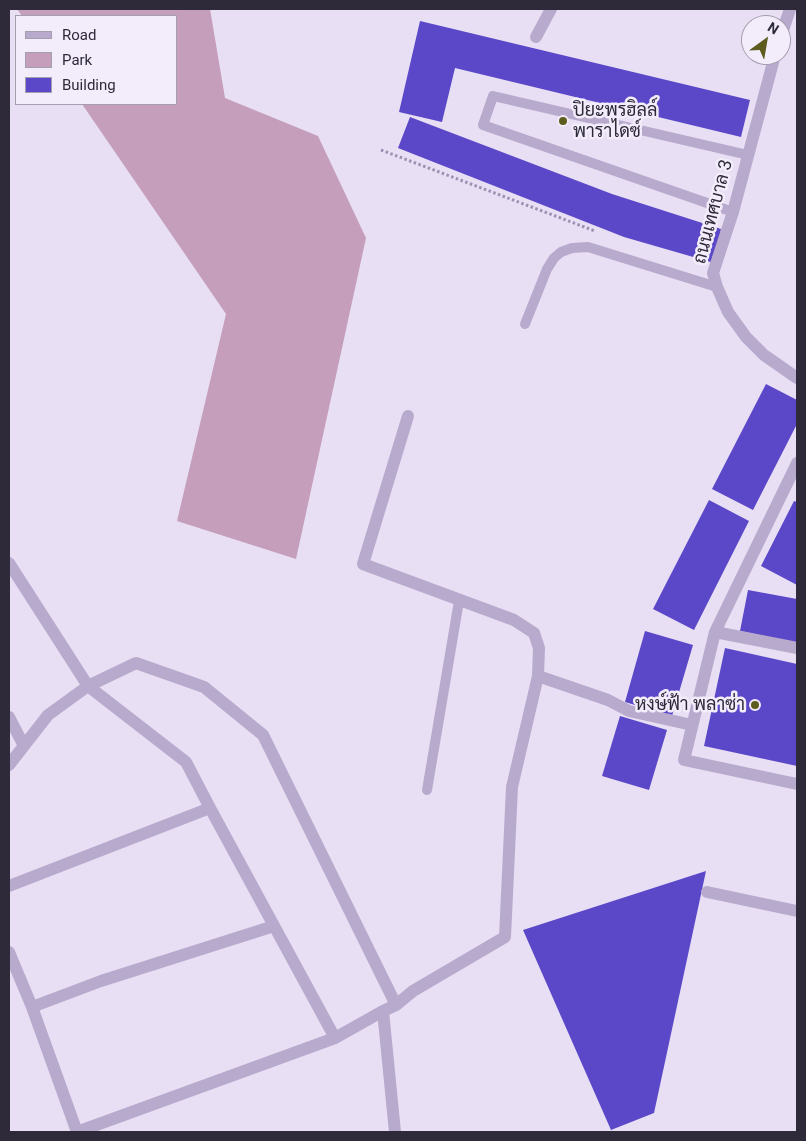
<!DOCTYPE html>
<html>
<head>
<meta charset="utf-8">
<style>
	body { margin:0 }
	#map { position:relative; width:806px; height:1141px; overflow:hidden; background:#e8dff4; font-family:Roboto,sans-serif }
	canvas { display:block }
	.frame { position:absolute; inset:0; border:10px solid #2e2a3a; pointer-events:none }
	.legend { position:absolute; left:15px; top:15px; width:162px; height:90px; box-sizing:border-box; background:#f3ecfb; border:1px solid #a49eae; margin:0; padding:6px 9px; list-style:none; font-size:15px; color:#2e2a3a }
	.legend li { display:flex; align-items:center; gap:10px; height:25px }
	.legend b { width:25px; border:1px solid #a49eae }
	.north { position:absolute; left:741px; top:15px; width:50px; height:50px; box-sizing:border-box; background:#f3ecfb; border:1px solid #a49eae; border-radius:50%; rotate:32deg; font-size:14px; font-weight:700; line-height:20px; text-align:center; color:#2e2a3a }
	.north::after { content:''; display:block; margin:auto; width:18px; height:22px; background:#5d5b1e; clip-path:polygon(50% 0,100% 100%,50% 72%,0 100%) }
</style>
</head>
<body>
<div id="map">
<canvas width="806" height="1141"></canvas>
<div class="frame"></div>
<ul class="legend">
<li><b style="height:6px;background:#b7aacd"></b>Road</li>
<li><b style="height:14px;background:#c49ebb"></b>Park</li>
<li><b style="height:14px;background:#5b48c9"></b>Building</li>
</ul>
<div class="north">N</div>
</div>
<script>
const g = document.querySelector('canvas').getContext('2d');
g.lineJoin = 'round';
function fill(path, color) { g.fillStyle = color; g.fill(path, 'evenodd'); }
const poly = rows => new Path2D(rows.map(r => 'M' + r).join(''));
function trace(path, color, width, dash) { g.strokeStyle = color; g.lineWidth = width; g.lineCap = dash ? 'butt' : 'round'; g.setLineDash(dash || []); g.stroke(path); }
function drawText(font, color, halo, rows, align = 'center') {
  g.font = font + ' Roboto,Sarabun,sans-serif'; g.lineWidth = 5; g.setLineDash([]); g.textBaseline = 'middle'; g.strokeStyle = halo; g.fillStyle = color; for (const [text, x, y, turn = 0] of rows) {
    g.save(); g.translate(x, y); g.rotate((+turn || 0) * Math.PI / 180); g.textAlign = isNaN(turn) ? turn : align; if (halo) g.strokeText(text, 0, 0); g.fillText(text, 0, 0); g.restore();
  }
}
fill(poly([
	[17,9,210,9,225,98,318,136,366,238,296,559,177,521,226,314,82,104,176,104,176,16,22,16]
]), '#c49ebb');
fill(poly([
	[420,21,750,100,741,137,455,68,442,122,399,112],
	[410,117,612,194,721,229,714,263,624,237,398,148],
	[766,384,797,400,797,424,753,510,712,489],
	[709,500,749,521,694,630,653,609],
	[794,501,797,502,797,585,761,566],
	[748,590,797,599,797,643,740,631],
	[645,631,693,645,672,716,625,702],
	[725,648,797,664,797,766,704,746],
	[620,716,667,730,649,790,602,776],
	[706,871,654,1113,611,1130,523,930]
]), '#5b48c9');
trace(poly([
	[381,150,595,231]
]), '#9c91b3', 3, [2.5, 2.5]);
trace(poly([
	[733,212,483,125,493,96,748,155],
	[525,324,547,269,554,258,561,252,572,248,588,247,717,287],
	[427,790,459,601]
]), '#b7aacd', 10);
trace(poly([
	[781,36,790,9],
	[536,37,551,9],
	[775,55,733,212,713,273,717,287,728,312,746,337,764,355,797,378],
	[797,463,715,632,684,760,797,784],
	[9,563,88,686,186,762,210,808,335,1038],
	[715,632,797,648],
	[538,676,608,700,629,711,692,725],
	[9,717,24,746],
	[9,765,48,715,88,686,136,663,204,687,263,735,396,1005],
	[9,886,210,808],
	[707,892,797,911],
	[9,952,32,1007,77,1132,335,1038,383,1011,396,1005,413,991,505,937,512,787,538,676,539,648,534,633,514,620,363,564,408,416],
	[32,1007,101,981,274,926],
	[383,1011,395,1132]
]), '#b7aacd', 12);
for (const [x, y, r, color] of [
	[563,121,5,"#5d5b1e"],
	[755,705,5,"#5d5b1e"]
]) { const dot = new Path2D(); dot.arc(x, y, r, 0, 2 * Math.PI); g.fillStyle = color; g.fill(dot); trace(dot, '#f3ecfb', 2); }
drawText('18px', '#2e2a3a', '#f3ecfb', [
	["ปิยะพรฮิลล์",573,111],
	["พาราไดซ์",573,132],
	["หงษ์ฟ้า พลาซ่า",745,705,"right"]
], 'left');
drawText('18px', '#2e2a3a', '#f3ecfb', [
	["ถนนเทศบาล 3",714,212,-75]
]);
</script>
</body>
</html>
